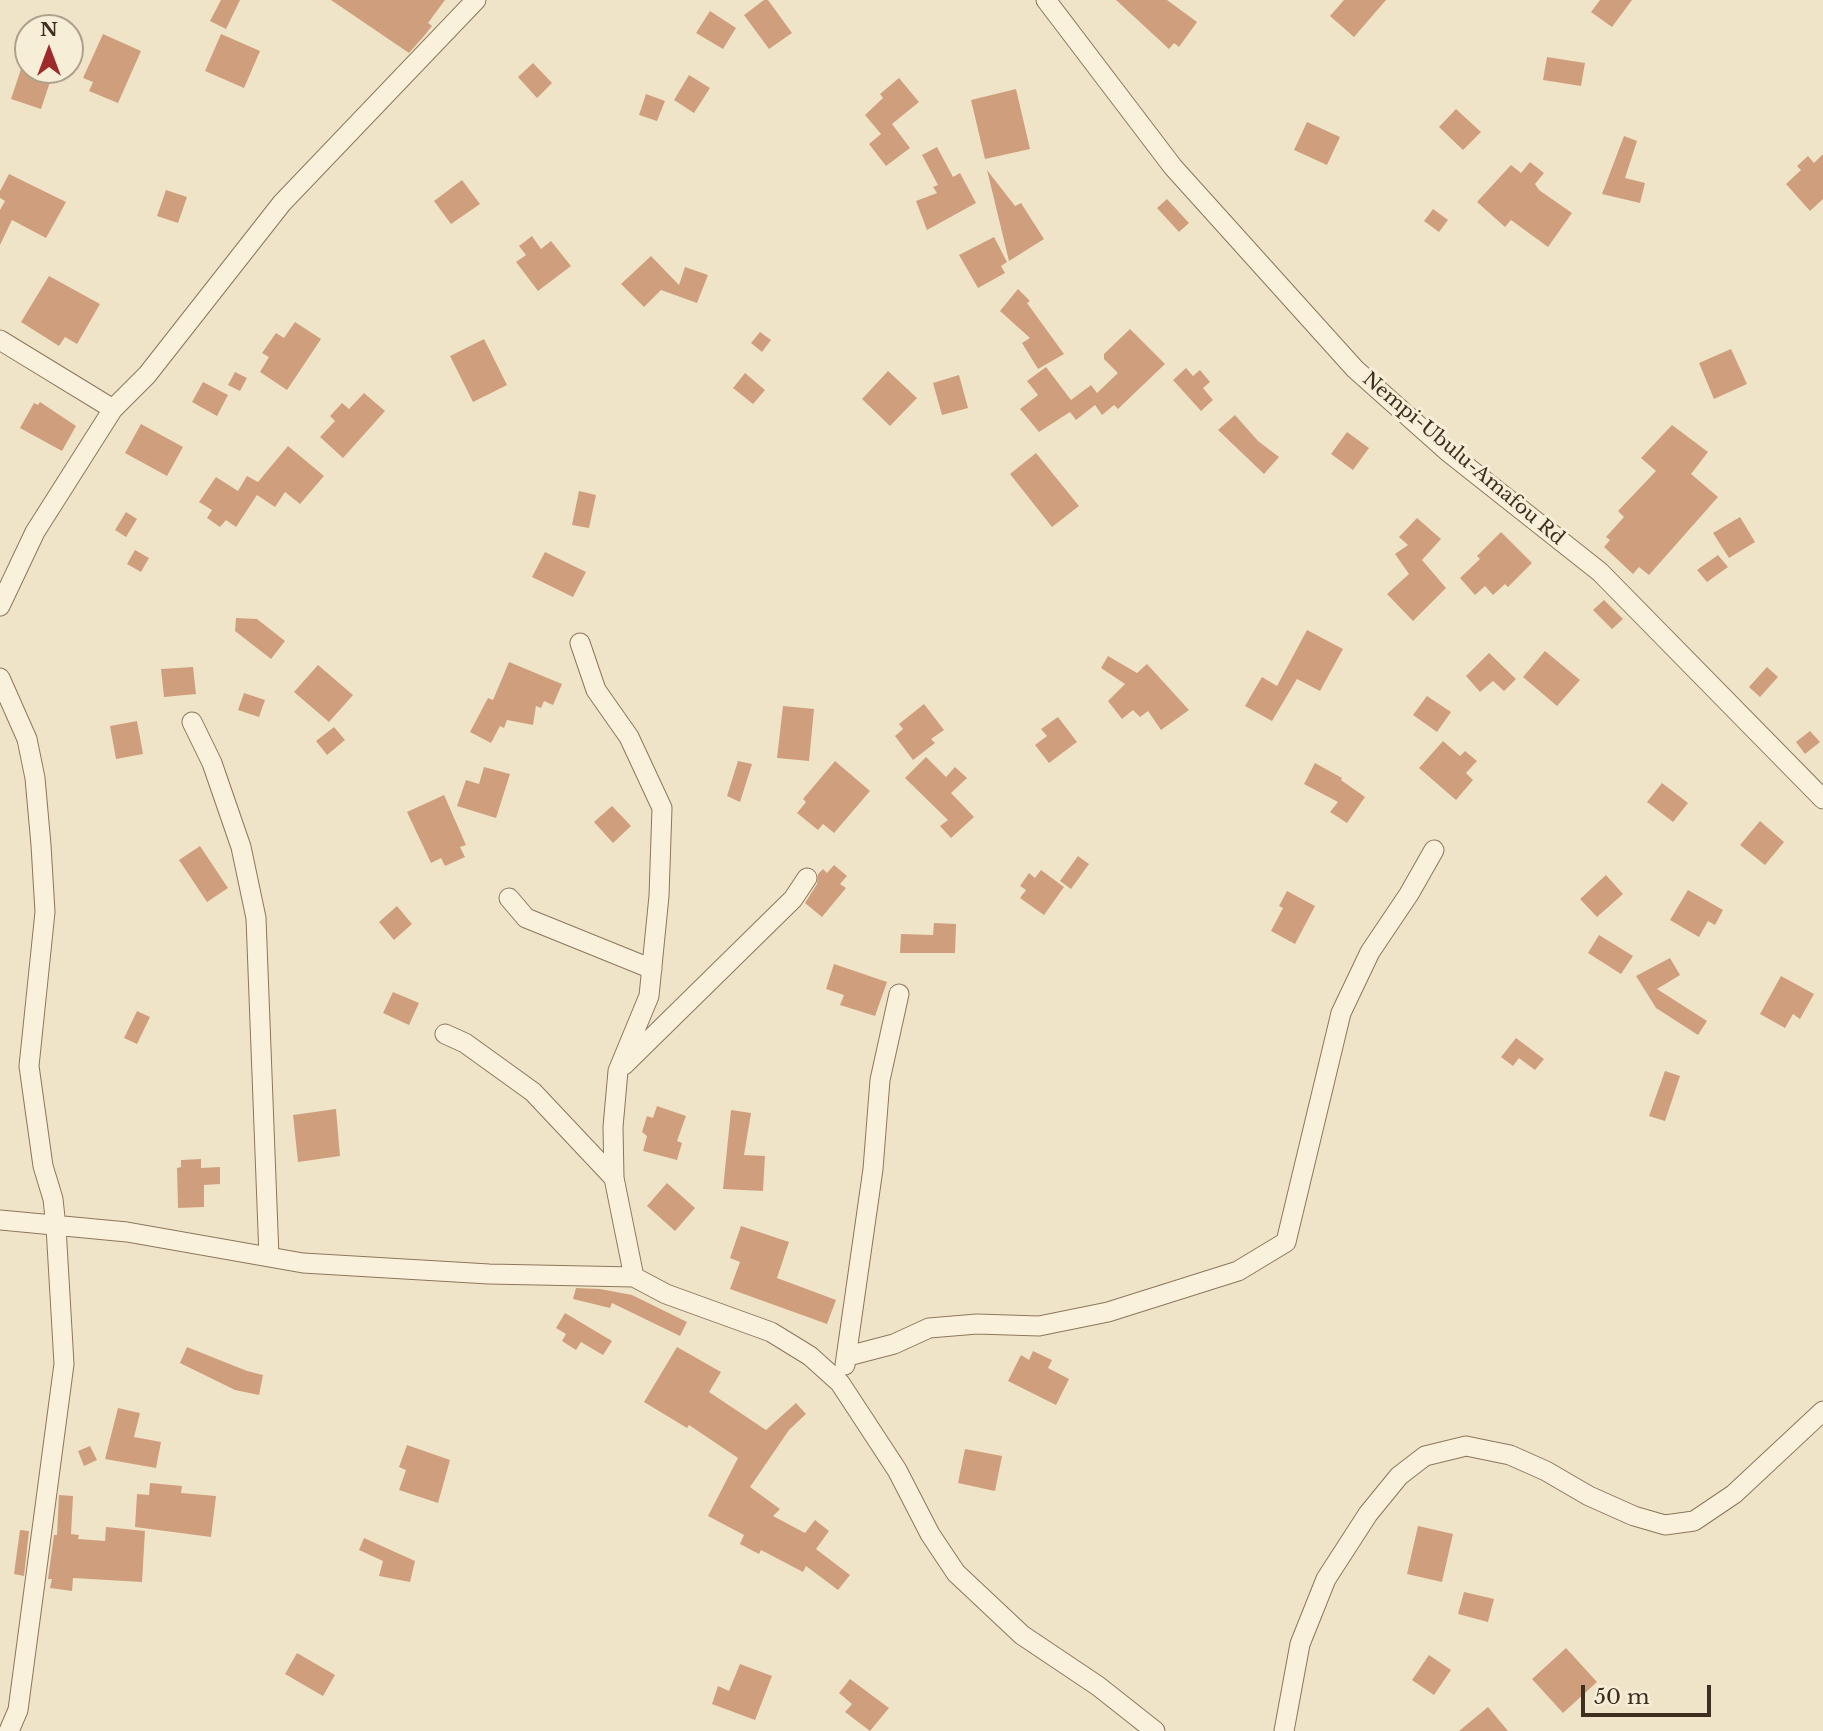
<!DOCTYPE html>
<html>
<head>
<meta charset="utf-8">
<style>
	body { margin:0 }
	#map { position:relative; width:1823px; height:1731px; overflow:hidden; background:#f0e4c8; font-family:"Libre Baskerville",serif }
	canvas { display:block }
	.north { position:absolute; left:14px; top:14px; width:70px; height:70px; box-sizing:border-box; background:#f7eed8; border:2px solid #ada18e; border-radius:50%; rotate:0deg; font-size:19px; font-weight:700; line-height:28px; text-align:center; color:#3d2e20 }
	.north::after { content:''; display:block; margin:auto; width:24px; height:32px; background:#9e2a2b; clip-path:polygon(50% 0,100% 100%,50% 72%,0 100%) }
	.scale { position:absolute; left:1581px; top:1685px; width:130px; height:32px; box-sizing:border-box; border:4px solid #3d2e20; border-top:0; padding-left:9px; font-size:21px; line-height:24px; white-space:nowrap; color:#3d2e20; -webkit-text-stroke:5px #f7eed8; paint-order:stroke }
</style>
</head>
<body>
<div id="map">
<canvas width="1823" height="1731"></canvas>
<div class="north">N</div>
<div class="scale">50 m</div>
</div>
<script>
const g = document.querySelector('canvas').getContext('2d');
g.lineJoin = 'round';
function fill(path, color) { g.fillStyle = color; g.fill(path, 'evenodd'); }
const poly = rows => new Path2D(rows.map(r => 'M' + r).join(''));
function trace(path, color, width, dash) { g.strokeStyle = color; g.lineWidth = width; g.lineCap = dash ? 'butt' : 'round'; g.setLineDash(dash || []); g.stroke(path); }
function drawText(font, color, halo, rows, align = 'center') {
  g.font = font + ' "Libre Baskerville",serif'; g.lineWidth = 6; g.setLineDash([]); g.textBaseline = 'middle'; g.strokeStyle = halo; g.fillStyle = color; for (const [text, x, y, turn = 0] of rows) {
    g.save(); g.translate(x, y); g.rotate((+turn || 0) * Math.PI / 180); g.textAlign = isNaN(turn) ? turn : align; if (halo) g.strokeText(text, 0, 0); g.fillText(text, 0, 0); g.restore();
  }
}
fill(poly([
	[221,0,240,0,226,29,210,21],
	[331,0,445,0,428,23,432,26,424,36,409,53],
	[764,0,768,0,792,33,769,49,744,15],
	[1116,0,1167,0,1197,22,1179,47,1174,43,1169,49],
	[1344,0,1386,0,1354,37,1330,16],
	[1600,0,1632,0,1612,27,1591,12],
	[710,11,736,28,723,49,696,33],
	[103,34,141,51,118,103,89,91,93,82,83,78],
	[221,34,260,51,244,88,205,71],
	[1547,57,1585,63,1581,86,1543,80],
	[533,63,552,83,537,98,518,77],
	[21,69,51,79,41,109,11,99],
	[689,75,710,88,694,113,674,100],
	[899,78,919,102,892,124,910,148,886,166,869,144,881,134,865,115,883,98,880,94],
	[1016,89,1030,149,985,159,971,100],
	[646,94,665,101,657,121,639,115],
	[1456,109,1481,132,1463,150,1439,127],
	[1307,122,1340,137,1327,165,1294,150],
	[1624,136,1637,141,1625,178,1645,183,1640,203,1602,194],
	[937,147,953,177,960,173,976,203,927,230,916,201,937,193,933,187,938,185,922,155],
	[1823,154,1823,199,1810,211,1786,184,1801,170,1797,166,1808,156,1814,163],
	[1530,162,1544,173,1535,184,1539,190,1572,213,1548,247,1511,220,1505,227,1477,202,1511,165,1521,173],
	[987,170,1015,206,1021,203,1044,239,1009,261],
	[9,174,66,202,46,238,12,220,0,245,0,210,5,201,0,198,0,191],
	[462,180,480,204,451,224,434,201],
	[166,190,187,197,178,223,157,216],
	[1167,199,1189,223,1179,232,1157,208],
	[1433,209,1448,220,1439,232,1424,221],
	[532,236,541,249,551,241,571,266,538,291,516,262,526,255,519,246],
	[994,237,1007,262,1001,266,1005,273,978,288,959,255],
	[651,256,679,285,685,267,708,275,697,303,661,290,644,307,621,284],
	[49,276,100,304,77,344,65,337,59,346,21,322],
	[1018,289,1030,301,1027,303,1064,354,1038,369,1022,343,1030,338,1000,311],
	[295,322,321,339,287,390,260,372,269,357,262,353,276,333,284,338],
	[1130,329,1165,364,1118,409,1114,405,1102,415,1095,405,1076,420,1070,412,1039,432,1020,409,1038,395,1027,381,1046,367,1071,400,1091,385,1097,393,1118,373,1104,359,1104,354],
	[760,332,771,340,762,352,751,343],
	[484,339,507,385,473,402,450,356],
	[1731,349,1747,384,1714,399,1699,363],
	[1186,368,1193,376,1200,370,1210,382,1203,388,1213,400,1201,411,1173,380],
	[888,371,917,398,890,426,862,399],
	[235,372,247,378,240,391,228,385],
	[745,373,765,390,753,404,733,388],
	[959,375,968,408,942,415,933,383],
	[203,382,228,395,217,416,192,402],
	[364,393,385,411,343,458,320,437,335,421,330,416,342,403,349,409],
	[40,402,76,426,62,451,20,428,34,403,38,405],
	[1235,415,1258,441,1279,457,1264,474,1218,430],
	[141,424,183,447,167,476,125,453],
	[1672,425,1708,452,1691,474,1718,497,1649,575,1639,567,1633,574,1604,547,1610,540,1606,537,1624,517,1618,511,1656,471,1641,458],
	[1347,432,1369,448,1353,470,1331,454],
	[288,446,324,476,300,504,285,492,275,507,257,495,236,527,226,520,220,527,207,518,212,510,199,502,216,477,238,491,247,476,258,482],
	[1036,453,1079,506,1052,527,1010,474],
	[579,491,596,495,589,528,572,525],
	[126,512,137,519,126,537,115,530],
	[1740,517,1755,542,1729,558,1713,533],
	[1417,518,1441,539,1422,560,1446,588,1413,621,1387,594,1409,574,1395,554,1408,545,1399,537],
	[1501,532,1532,563,1508,587,1505,584,1493,595,1485,586,1475,595,1460,578,1480,559,1477,556],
	[135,550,149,558,141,572,127,564],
	[545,552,586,572,573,597,532,577],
	[1718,555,1728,567,1707,582,1697,570],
	[1604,600,1623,619,1612,629,1593,610],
	[236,618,257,619,285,641,271,659,235,631],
	[1307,630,1343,649,1320,691,1297,679,1272,721,1245,706,1262,677,1277,686],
	[1545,651,1580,680,1557,706,1523,677],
	[1489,653,1516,679,1504,691,1493,681,1480,692,1466,676],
	[1108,656,1137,673,1147,664,1189,710,1161,730,1148,711,1140,717,1133,710,1122,719,1108,701,1125,684,1101,668],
	[509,662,562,684,553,705,544,701,541,708,536,706,533,725,507,720,504,728,500,726,491,743,470,732,488,698,493,700],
	[318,665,353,695,329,722,294,692],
	[193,667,196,694,164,697,161,669],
	[1767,667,1778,677,1760,697,1749,687],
	[244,693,265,700,259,717,238,710],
	[1427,696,1451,712,1437,732,1413,715],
	[924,704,944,730,931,739,935,743,913,760,895,736,903,729,899,724],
	[783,706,814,709,809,761,777,758],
	[1058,717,1077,742,1049,763,1035,745,1047,736,1041,729],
	[137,721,143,754,116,759,110,726],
	[334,727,345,740,327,755,316,741],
	[1810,731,1820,742,1805,754,1796,742],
	[1443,741,1460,756,1465,751,1477,761,1466,773,1473,780,1456,800,1419,768],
	[926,757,946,777,955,767,967,778,951,793,974,817,951,838,940,826,948,820,905,778],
	[738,761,752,764,740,802,727,796],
	[835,761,870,791,834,833,823,824,818,830,797,813,806,802,803,799],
	[1315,763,1342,778,1341,780,1365,797,1347,823,1330,812,1338,802,1304,784],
	[484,767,510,774,496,818,457,806,466,780,479,784],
	[1662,783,1688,803,1673,822,1647,802],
	[444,795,466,845,460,847,465,857,445,866,441,858,431,863,407,812],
	[612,806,631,826,613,843,594,822],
	[1760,821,1784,842,1765,865,1740,845],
	[200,846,228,888,207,902,179,860],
	[1078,856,1089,864,1071,889,1060,881],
	[834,865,847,876,840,884,846,888,822,917,805,903,817,884,818,874,823,869,827,873],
	[1041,870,1064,887,1044,915,1020,898,1026,890,1020,886,1029,873,1035,878],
	[1606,875,1623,894,1597,917,1580,899],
	[1688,890,1723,910,1715,925,1708,921,1699,937,1670,920],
	[1287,891,1315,906,1295,944,1271,931,1283,908,1279,906],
	[397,906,412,924,394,940,379,922],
	[934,923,956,924,955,953,900,953,901,934,933,935],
	[1599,935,1633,956,1621,974,1588,953],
	[1670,958,1680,975,1657,989,1707,1021,1698,1035,1656,1008,1636,976],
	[834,964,887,982,875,1016,840,1005,844,995,826,989],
	[1781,976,1814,994,1800,1019,1793,1014,1785,1028,1760,1014],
	[393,992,419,1003,409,1025,383,1013],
	[137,1011,150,1017,137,1044,124,1038],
	[1516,1038,1544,1059,1535,1070,1519,1058,1513,1066,1501,1057],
	[1665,1071,1680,1076,1665,1121,1649,1116],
	[657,1106,686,1116,677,1141,682,1143,677,1160,643,1151,647,1136,642,1132,647,1116,653,1118],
	[336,1109,340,1156,298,1162,293,1115],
	[731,1110,751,1113,744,1155,765,1156,763,1191,723,1189],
	[201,1159,201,1168,220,1167,220,1184,204,1185,204,1207,178,1208,177,1168,181,1167,181,1160],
	[667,1183,695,1208,675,1231,647,1206],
	[741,1226,789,1242,777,1278,836,1300,827,1324,730,1289,740,1262,730,1258],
	[576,1288,600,1289,632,1295,687,1322,680,1336,612,1303,610,1308,573,1299],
	[565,1313,612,1341,603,1355,581,1342,576,1350,562,1341,566,1334,556,1328],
	[187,1347,247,1371,263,1375,259,1395,235,1390,180,1363],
	[677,1347,721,1372,709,1392,766,1430,796,1403,806,1414,789,1430,750,1487,780,1509,773,1516,805,1533,815,1520,829,1531,816,1549,850,1575,838,1590,806,1566,803,1572,761,1550,759,1554,740,1544,744,1535,708,1516,738,1458,689,1425,687,1428,644,1402],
	[1033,1351,1052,1360,1048,1368,1069,1379,1056,1405,1008,1381,1021,1355,1029,1360],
	[118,1408,140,1413,134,1437,161,1442,156,1468,105,1459],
	[407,1445,450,1460,438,1503,399,1490,406,1470,399,1467],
	[90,1446,97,1460,84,1466,78,1451],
	[965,1449,1002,1456,995,1491,958,1483],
	[150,1483,182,1486,181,1493,216,1496,211,1537,135,1527,137,1494,149,1495],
	[59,1495,73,1496,71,1534,79,1535,78,1539,105,1541,106,1527,145,1531,142,1582,73,1578,72,1591,50,1588,52,1579,48,1579,54,1535,57,1535],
	[1418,1526,1453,1534,1442,1582,1407,1574],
	[20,1530,29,1531,24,1576,14,1574],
	[364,1538,415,1561,410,1582,379,1576,383,1561,359,1550],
	[1464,1592,1494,1599,1488,1622,1458,1614],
	[1566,1648,1597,1682,1563,1713,1532,1679],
	[297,1653,335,1675,323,1696,285,1674],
	[1429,1655,1451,1670,1434,1695,1412,1680],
	[740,1664,772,1676,755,1720,712,1704,718,1686,729,1691],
	[850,1679,889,1708,870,1731,845,1712,852,1704,839,1693],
	[1488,1707,1508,1731,1459,1731]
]), '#cf9f7d');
const minor = poly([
	[1046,0,1173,167,1355,369,1447,451,1600,572,1823,799],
	[0,340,113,409],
	[0,606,35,532,113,409,147,375,282,203,476,0],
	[580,643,596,690,629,737,662,808,659,896,649,996,618,1071,613,1127,614,1178],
	[0,678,27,739,35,778,41,845,45,912,29,1066,43,1166,53,1199,56,1227,64,1364,18,1710,9,1731],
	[192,722,212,763,241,847,256,918,269,1257],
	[509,898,526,918,652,969],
	[445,1034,465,1043,533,1092,614,1178,634,1277],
	[624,1065,793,899,807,878],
	[0,1220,127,1232,303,1263,489,1274,634,1277,666,1294,771,1332,810,1356,840,1383,897,1470,930,1534,956,1573,1022,1635,1098,1686,1155,1731],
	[848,1356,894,1344,929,1328,977,1324,1039,1326,1108,1312,1238,1271,1286,1242,1341,1013,1370,952,1409,894,1434,850],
	[845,1365,873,1169,880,1080,899,994],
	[1284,1731,1300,1644,1326,1579,1368,1514,1399,1476,1425,1456,1466,1446,1510,1455,1546,1471,1589,1496,1634,1516,1665,1525,1694,1521,1734,1494,1823,1411]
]);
trace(minor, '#8d765c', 21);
trace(minor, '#faf1dc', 19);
drawText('19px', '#3d2e20', '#f7eed8', [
	["Nempi-Ubulu-Amafou Rd",1463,459,40]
]);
</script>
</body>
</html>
